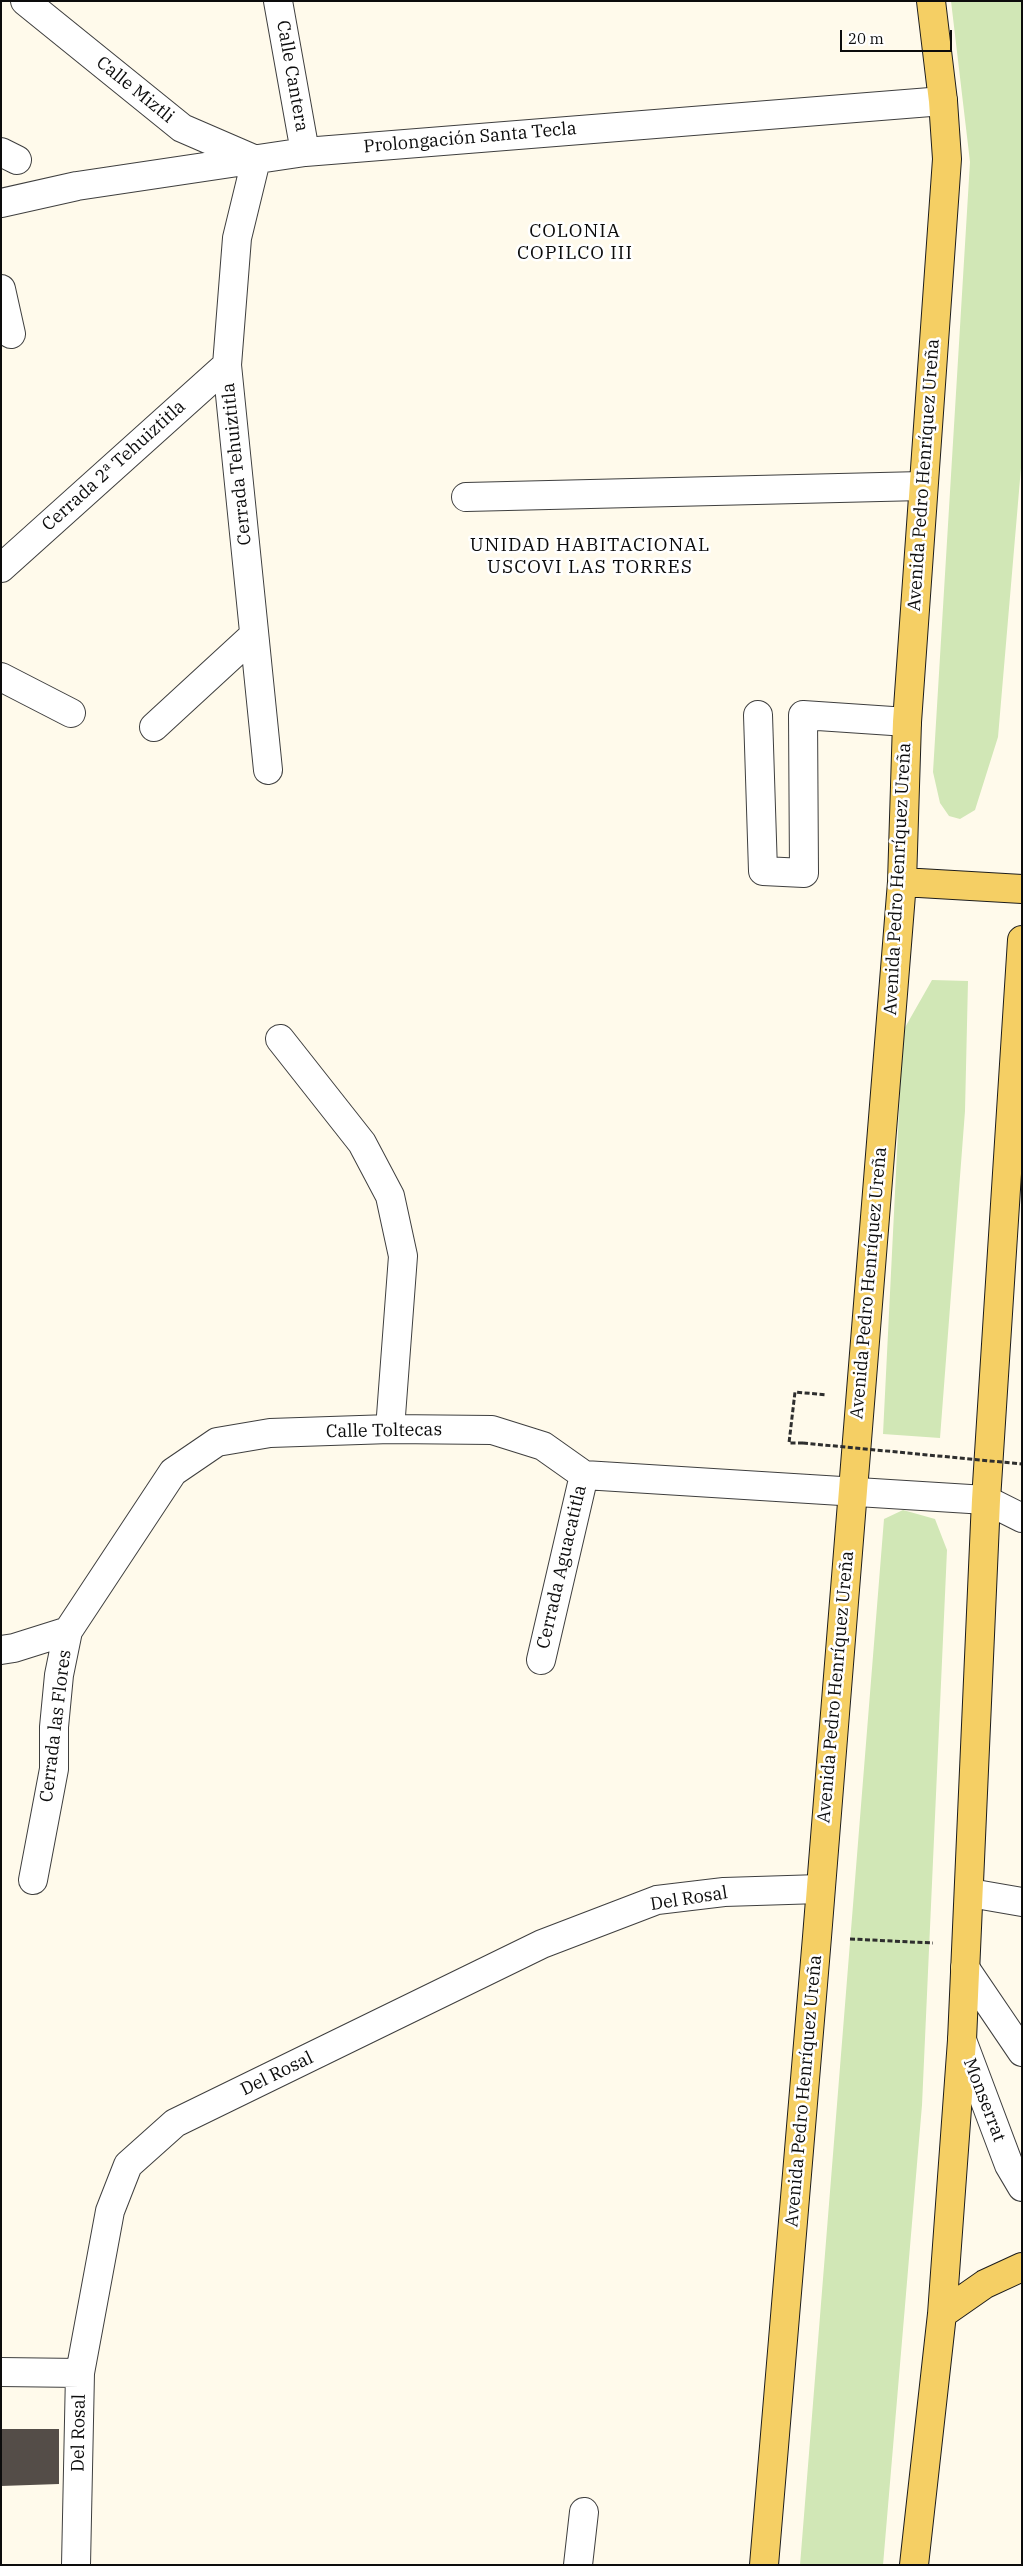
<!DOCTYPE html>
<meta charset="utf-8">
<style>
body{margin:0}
#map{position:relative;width:1023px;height:2566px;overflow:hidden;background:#fffaeb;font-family:"IBM Plex Serif",serif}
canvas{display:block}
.frame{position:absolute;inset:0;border:2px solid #0c0c0c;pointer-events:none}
.scale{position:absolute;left:840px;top:30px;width:112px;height:22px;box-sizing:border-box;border:2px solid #0c0c0c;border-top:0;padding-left:6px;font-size:15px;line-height:18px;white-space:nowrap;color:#0c0c0c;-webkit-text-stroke:4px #fff;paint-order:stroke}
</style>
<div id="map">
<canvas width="1023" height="2566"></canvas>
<div class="frame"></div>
<div class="scale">20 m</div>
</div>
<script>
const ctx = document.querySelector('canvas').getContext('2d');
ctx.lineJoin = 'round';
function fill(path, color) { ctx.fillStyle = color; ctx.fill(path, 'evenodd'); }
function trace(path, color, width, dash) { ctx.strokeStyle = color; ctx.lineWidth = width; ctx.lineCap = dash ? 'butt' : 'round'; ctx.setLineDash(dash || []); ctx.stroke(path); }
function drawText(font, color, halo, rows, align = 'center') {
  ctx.font = font + ' "IBM Plex Serif",serif'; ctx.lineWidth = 5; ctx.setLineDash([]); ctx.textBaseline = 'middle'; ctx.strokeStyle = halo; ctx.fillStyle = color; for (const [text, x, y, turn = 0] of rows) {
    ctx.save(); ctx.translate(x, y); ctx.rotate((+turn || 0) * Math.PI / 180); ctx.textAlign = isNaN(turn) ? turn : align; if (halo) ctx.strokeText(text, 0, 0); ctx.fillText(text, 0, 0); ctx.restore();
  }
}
fill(new Path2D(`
 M 951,1 L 1022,1 L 1022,456 L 998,737 L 975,810 L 960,819 L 949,816 L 940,803 L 933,772 L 970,162 Z
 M 932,980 L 968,981 L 965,1111 L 940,1438 L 883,1434 L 903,1031 Z
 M 903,1510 L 935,1519 L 947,1550 L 922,2105 L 883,2565 L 800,2565 L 884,1519 Z`), '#d1e7b6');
fill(new Path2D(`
 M 1,2429 L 59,2429 L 59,2484 L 1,2486 Z`), '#544d48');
const minor = new Path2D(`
 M 25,1 L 182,128 L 256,160 L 237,238 L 227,365 L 268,770
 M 278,1 L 305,152
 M 1,152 L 17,160
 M 1,203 L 77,186 L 305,152 L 943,101
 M 1,289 L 11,334
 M 466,497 L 922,486
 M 1,568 L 227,365
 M 1,677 L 71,713
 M 758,715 L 763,871 L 804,873 L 803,715 L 907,722
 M 154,727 L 254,635
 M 280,1039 L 362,1143 L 390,1196 L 403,1256 L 390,1429
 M 1,1650 L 14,1648 L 68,1631 L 173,1472 L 217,1442 L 270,1433 L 390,1429 L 492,1430 L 543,1446 L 584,1475 L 986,1500 L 1022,1518
 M 541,1660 L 584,1475
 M 33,1880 L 54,1769 L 54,1727 L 59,1675 L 68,1631
 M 970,1893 L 1022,1902
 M 965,1968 L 1022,2052
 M 962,2040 L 1009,2165 L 1022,2187
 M 1,2372 L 80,2373
 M 76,2565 L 80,2373 L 110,2211 L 128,2165 L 175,2123 L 542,1944 L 657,1900 L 724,1892 L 820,1889
 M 578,2565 L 584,2512`);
const major = new Path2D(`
 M 902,882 L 1022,889
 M 942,2314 L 985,2284 L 1022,2267
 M 764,2565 L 817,1937 L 902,882 L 907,722 L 947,159 L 943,101 L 931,1
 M 914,2565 L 942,2314 L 962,2040 L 986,1500 L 1022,940`);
trace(minor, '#3f3f3f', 30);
trace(major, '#1d1d1d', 30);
trace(new Path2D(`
 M 803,1443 L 789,1443 L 795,1392 L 827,1395
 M 850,1939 L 933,1943`), '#2e2e2e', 3, [5, 2.5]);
trace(minor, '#fff', 28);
trace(major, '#f5cf64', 28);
trace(new Path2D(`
 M 803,1443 L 1022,1464`), '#2e2e2e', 3, [5, 2.5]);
drawText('18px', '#0c0c0c', '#fff', [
 ["Calle Cantera",292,76,80],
 ["Calle Miztli",135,90,39],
 ["Prolongación Santa Tecla",470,138,-5],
 ["Cerrada Tehuiztitla",237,464,-96],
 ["Cerrada 2ª Tehuiztitla",114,466,-42],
 ["Avenida Pedro Henríquez Ureña",924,475,-86],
 ["Avenida Pedro Henríquez Ureña",898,879,-87],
 ["Avenida Pedro Henríquez Ureña",869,1283,-85],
 ["Calle Toltecas",384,1431,-1],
 ["Cerrada Aguacatitla",562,1567,-77],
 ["Avenida Pedro Henríquez Ureña",836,1687,-85],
 ["Cerrada las Flores",56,1726,-83],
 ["Del Rosal",689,1899,-9],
 ["Del Rosal",277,2074,-26],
 ["Avenida Pedro Henríquez Ureña",804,2091,-85],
 ["Monserrat",984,2100,69],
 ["Del Rosal",79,2433,-89]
]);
ctx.letterSpacing = '1px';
drawText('19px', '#0c0c0c', '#fff', [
 ["COLONIA",575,232],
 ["COPILCO III",575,254],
 ["UNIDAD HABITACIONAL",590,546],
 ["USCOVI LAS TORRES",590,568]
]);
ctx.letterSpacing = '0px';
</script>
